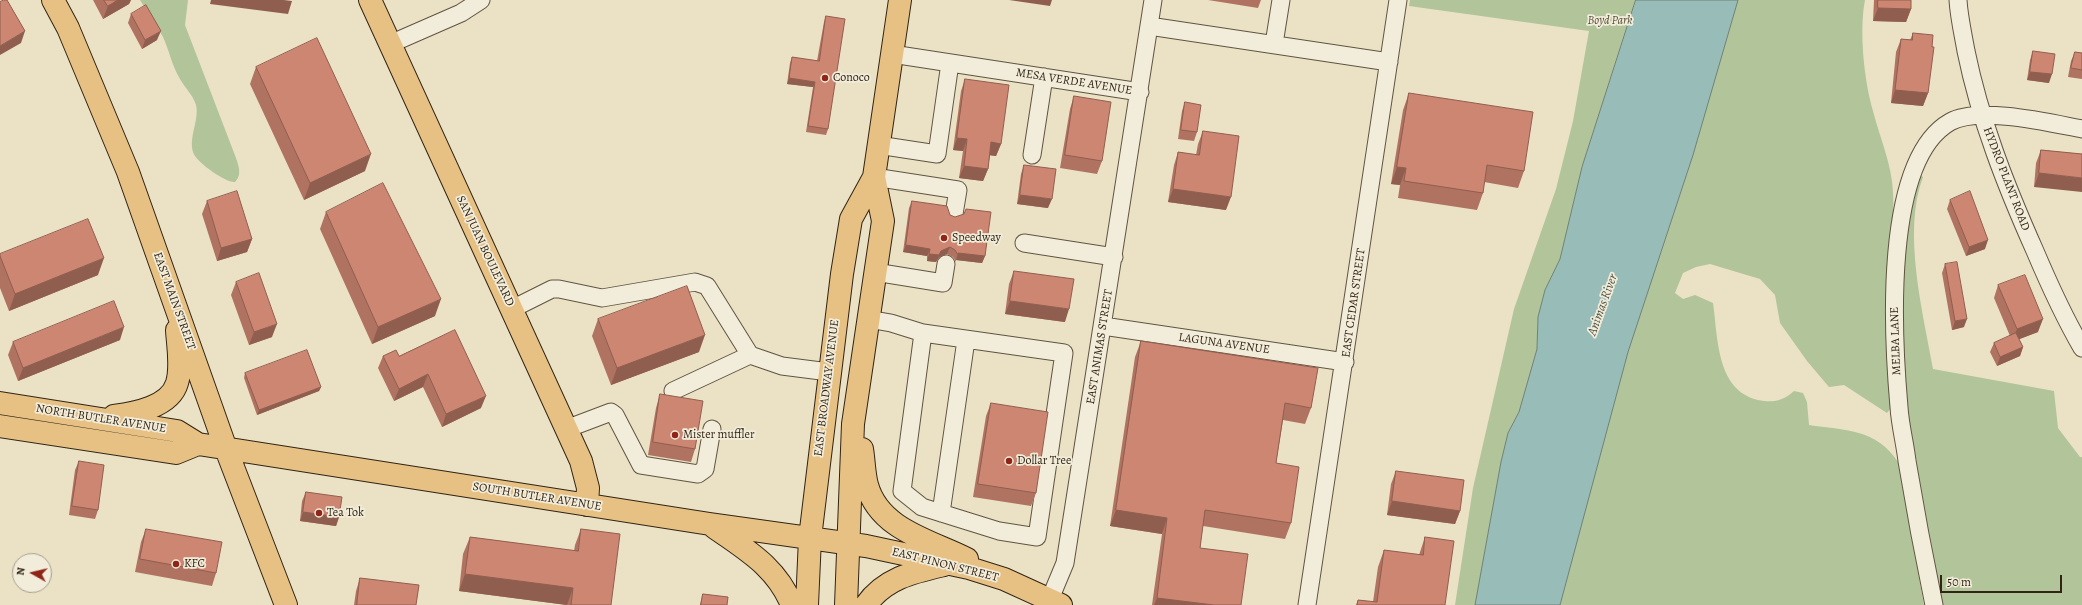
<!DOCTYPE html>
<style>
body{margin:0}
#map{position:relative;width:2082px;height:605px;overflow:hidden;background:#ebe2c6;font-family:Alegreya,serif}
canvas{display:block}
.north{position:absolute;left:12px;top:553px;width:40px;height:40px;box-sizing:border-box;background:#f2ecda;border:1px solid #a59c8b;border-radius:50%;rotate:278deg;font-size:11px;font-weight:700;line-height:16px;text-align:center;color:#312414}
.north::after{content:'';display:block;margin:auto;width:14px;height:18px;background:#8f2418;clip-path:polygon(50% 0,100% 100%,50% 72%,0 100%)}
.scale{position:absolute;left:1940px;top:575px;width:122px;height:18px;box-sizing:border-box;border:2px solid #312414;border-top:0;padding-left:5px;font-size:12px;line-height:14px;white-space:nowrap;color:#312414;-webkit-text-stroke:3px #f2ecda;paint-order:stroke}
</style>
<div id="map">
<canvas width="2082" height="605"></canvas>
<div class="north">N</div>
<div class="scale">50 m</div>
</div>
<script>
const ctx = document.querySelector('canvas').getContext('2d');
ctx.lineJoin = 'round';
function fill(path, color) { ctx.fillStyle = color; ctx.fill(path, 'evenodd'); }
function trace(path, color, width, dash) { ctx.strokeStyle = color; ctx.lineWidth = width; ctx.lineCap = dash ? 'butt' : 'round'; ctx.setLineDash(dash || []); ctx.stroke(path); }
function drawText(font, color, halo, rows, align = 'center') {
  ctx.font = font + ' Alegreya,serif'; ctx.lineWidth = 3.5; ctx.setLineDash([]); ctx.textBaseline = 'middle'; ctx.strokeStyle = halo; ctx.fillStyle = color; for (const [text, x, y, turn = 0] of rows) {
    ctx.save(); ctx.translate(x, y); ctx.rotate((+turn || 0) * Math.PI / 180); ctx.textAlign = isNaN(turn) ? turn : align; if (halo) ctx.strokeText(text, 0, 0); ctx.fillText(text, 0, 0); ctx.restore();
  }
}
fill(new Path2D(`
 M 140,0 L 188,0 L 185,25 L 236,158 C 239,167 242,175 235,182 C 226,183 200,164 195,156 C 186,141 200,121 196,105 C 193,95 185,88 180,79 C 172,66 169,50 163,37 C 156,24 147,12 140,0 Z
 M 1410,0 L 1636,0 L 1582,167 L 1560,259 L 1545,290 L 1538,317 L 1537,349 L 1519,412 L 1508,433 L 1501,462 L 1475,605 L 1455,605 L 1473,488 L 1514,309 L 1556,189 L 1573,121 L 1589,31 L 1409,6 Z
 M 1738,0 L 1865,0 C 1859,31 1864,80 1873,111 C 1880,139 1892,164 1893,193 C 1895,223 1889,254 1887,284 C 1884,325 1886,367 1891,408 L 1887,413 L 1844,385 L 1829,387 L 1807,361 L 1780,323 L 1775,295 L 1760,279 L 1710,264 L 1696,267 L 1683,273 L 1675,293 L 1683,299 L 1695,295 L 1713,303 C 1718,337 1716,390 1758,400 C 1773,403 1783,401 1794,391 L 1803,393 L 1807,402 L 1809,425 C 1844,430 1877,429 1898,462 L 1924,605 L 1560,605 L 1628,352 L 1693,155 Z
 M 1919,174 L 1923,177 C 1902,232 1923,312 1933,369 L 2054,391 L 2058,428 L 2080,457 L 2082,457 L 2082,605 L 1942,605 C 1920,499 1899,390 1901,282 C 1902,245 1910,209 1919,174 Z`), '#b1c49a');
const water = new Path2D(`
 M 1636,0 L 1738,0 L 1693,155 L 1628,352 L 1560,605 L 1475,605 L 1501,462 L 1508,433 L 1519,412 L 1537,349 L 1538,317 L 1545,290 L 1560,259 L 1582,167 Z`);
fill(water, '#98bdb8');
trace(water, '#6f8076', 1);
const minor = new Path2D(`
 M 1958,0 C 1959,17 1963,34 1966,51 C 1980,120 2006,186 2035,251 C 2049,284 2064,317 2082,348
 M 1149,26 L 1389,62
 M 390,44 L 461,13 L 481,0
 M 1274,44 L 1281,0
 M 892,54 L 1140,92
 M 878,145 L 937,154 L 950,63
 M 1032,155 L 1044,77
 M 874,177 L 958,190 L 954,214
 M 1024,243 L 1114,257
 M 875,272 L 943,283 L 946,264
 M 512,309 L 552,289 L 559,289 L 602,298 L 695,282 L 707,286 L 750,355 L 782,366 L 829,372
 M 868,319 L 891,323 L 923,333 L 902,491 L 922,507 L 999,531 L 1037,537 L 1064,353 L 923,333
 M 1103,326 L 1345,362
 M 673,391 L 750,355
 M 566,429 L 611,412 L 615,415 L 641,465 L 698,474 L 705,469 L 712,429
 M 941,513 L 966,340
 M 1050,599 L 1065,563 L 1153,0
 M 1307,605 L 1398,0
 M 1934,605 C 1924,557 1915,509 1907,461 C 1905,443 1900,425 1899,407 C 1893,339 1882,161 1950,122 C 1979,106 2050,123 2082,129`);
const major = new Path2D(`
 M 53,0 L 68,28 L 128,172 L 226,449 L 286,605
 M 370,0 L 581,461 L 588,488 L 587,505
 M 0,403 L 177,431 L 198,444 L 710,524 L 866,546 L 969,568 L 1004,579 L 1061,605
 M 114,416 C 135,413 170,407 177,383 C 182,367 178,347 177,330
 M 0,426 L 176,453 L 198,444
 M 862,449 C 864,461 864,474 867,485 C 879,530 932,541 967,559
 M 714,527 C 746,550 776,566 792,605
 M 807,605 L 810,538 L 842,274 L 851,219 L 874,177 L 900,0
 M 846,605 L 853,424 L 883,221 L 874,177
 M 866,605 C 885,578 914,572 944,565`);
trace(minor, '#605440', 19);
trace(major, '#312414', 24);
trace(minor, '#f2ecda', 17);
trace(major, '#e6c183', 22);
fill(new Path2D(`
 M 93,0 L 131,0 L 129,4 L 103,19 Z
 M 1208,0 L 1261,0 L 1258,8 Z
 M 1874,0 L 1911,0 L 1911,9 L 1906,22 L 1873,21 Z
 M 131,14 L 157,40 L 142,49 L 128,23 Z
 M 826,16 L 828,129 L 826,135 L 806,132 L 813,87 L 787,84 L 790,63 L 792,57 L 817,61 L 824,22 Z
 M 1913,33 L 1928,93 L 1923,106 L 1891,103 L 1896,52 L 1901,39 L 1910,40 Z
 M 2033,51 L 2049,83 L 2027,80 L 2030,60 Z
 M 2075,52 L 2082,53 L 2082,79 L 2068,77 L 2071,61 Z
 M 256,67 L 365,171 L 304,200 L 250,84 Z
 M 965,79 L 1001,144 L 996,156 L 990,155 L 988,169 L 983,181 L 959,178 L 963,151 L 953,150 L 961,91 Z
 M 1409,93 L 1524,171 L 1518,188 L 1484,182 L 1483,193 L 1477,210 L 1398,198 L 1400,185 L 1391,184 L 1403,110 Z
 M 1074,96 L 1102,161 L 1097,174 L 1060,168 L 1070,109 Z
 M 1185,102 L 1197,132 L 1194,141 L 1178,139 L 1182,111 Z
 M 1203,131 L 1226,210 L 1168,202 L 1174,165 L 1178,152 L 1196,155 L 1198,144 Z
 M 2041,150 L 2082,154 L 2034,187 L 2036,163 Z
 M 1024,165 L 1048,208 L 1017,204 L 1021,174 Z
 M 1950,200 L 1985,249 L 1966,256 L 1947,209 Z
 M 207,201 L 252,239 L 247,252 L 217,261 L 202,214 Z
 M 912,201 L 950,215 L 985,256 L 982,263 L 956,260 L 956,262 L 953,257 L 947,254 L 939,257 L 936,262 L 927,261 L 927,256 L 903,252 L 909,208 Z
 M 326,212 L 435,316 L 372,344 L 320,229 Z
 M 0,254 L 98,275 L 9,311 L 0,288 Z
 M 1945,264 L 1964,327 L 1952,330 L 1942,273 Z
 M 1014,271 L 1065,322 L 1005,314 L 1009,284 Z
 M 236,282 L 272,337 L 249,345 L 231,295 Z
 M 1998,285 L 2038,332 L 2019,339 L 2023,347 L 2020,356 L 1997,366 L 1990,352 L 1994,343 L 2010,336 L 1994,298 Z
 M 598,319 L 699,352 L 611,385 L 592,336 Z
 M 120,340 L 18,381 L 8,355 L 13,342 Z
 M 1141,341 L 1311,408 L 1305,424 L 1283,420 L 1276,463 L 1291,523 L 1285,539 L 1203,526 L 1200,548 L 1241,605 L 1152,605 L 1162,534 L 1110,526 L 1135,357 Z
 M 383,356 L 399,356 L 481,408 L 442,427 L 423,387 L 394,401 L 378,368 Z
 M 245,373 L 321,387 L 319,391 L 257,415 L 244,378 Z
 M 660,394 L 695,449 L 691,462 L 648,455 L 656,408 Z
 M 991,403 L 1036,493 L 1031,506 L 973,497 L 986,416 Z
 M 79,461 L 98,510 L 95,519 L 69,515 L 75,470 Z
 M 1396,471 L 1460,511 L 1455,524 L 1387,515 L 1391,484 Z
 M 306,492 L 339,517 L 336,526 L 300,521 L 302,501 Z
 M 146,529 L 216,573 L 212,586 L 135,572 L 141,542 Z
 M 581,529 L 611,605 L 567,605 L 459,591 L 463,554 L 470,537 L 574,551 L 575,545 Z
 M 1425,537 L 1445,605 L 1356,605 L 1358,600 L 1373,602 L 1378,567 L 1384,550 L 1419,555 Z
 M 360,578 L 416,605 L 354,605 L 356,591 Z
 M 703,594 L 727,605 L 700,605 Z`), '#b07361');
fill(new Path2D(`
 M 118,0 L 131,0 L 129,4 L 103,19 L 108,6 Z
 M 211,0 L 284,0 L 292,1 L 288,14 L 210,4 Z
 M 1009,0 L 1052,0 L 1050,6 Z
 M 1878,8 L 1911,9 L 1906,22 L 1873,21 Z
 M 25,31 L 21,43 L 0,55 L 0,46 Z
 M 161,31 L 157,40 L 142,49 L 145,40 Z
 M 2030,72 L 2052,74 L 2049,83 L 2027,80 Z
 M 789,78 L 815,82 L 813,87 L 787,84 Z
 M 1895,90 L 1928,93 L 1923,106 L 1891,103 Z
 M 957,138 L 967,139 L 963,151 L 953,150 Z
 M 991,142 L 1001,144 L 996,156 L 987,155 Z
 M 371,154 L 365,171 L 304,200 L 310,183 Z
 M 964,166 L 988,169 L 983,181 L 959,178 Z
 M 1397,167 L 1406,168 L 1400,185 L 1391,184 Z
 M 2039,173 L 2082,178 L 2082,192 L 2034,187 Z
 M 1173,189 L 1231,197 L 1226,210 L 1168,202 Z
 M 1020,195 L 1052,199 L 1048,208 L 1017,204 Z
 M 252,239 L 247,252 L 217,261 L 221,248 Z
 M 1988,240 L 1985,249 L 1966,256 L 1969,247 Z
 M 906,245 L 930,249 L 927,256 L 903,252 Z
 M 950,247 L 947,254 L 939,257 L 936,262 L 927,261 L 929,254 Z
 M 958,253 L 985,256 L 982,263 L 956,260 Z
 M 104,258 L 98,275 L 9,311 L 15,294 Z
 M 441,299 L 435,316 L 372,344 L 378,327 Z
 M 1010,301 L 1069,309 L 1065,322 L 1005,314 Z
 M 1967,319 L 1964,327 L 1952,330 L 1955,321 Z
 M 2043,319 L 2038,332 L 2012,342 L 2017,329 Z
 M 277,324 L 272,337 L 249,345 L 254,332 Z
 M 124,327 L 120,340 L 18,381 L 23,368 Z
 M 705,335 L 699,352 L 611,385 L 617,368 Z
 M 2023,347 L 2020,356 L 1997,366 L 2000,357 Z
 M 428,374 L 423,387 L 394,401 L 399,389 Z
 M 321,387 L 319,391 L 257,415 L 259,410 Z
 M 486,396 L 481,408 L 442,427 L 446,414 Z
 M 1392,501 L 1460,511 L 1455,524 L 1387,515 Z
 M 1116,510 L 1167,518 L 1162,534 L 1110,526 Z
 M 303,512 L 339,517 L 336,526 L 300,521 Z
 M 465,574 L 573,588 L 567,605 L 459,591 Z
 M 1157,598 L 1214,605 L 1154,605 Z`), '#905e4f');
const building = new Path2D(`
 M 4,0 L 7,0 L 25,31 L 0,46 L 0,2 Z
 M 104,0 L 118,0 L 108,6 Z
 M 1878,0 L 1911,0 L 1911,9 L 1878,8 Z
 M 146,5 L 161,31 L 145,40 L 131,14 Z
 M 826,16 L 845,19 L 828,129 L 808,126 L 815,82 L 789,78 L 792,57 L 819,61 Z
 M 1913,33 L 1933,35 L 1932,47 L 1934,47 L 1928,93 L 1895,90 L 1901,39 L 1912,40 Z
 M 317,38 L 371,154 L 310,183 L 256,67 Z
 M 2033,51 L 2055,54 L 2052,74 L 2030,72 Z
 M 2075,52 L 2082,53 L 2082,70 L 2071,68 Z
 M 965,79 L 1009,85 L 1001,144 L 991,142 L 988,169 L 964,166 L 967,139 L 957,138 Z
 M 1409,93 L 1533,112 L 1524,171 L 1487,165 L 1483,193 L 1404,181 L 1406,168 L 1397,167 Z
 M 1074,96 L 1111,102 L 1102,161 L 1065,155 Z
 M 1185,102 L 1201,105 L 1197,132 L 1181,130 Z
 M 1203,131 L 1239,136 L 1231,197 L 1173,189 L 1178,152 L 1199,155 Z
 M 2041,150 L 2082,154 L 2082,178 L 2039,173 Z
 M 1024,165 L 1056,169 L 1052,199 L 1020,195 Z
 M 383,183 L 441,299 L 378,327 L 326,212 Z
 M 237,191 L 252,239 L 221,248 L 207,201 Z
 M 1970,191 L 1988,240 L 1969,247 L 1950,200 Z
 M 912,201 L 947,206 L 950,215 L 955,217 L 964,214 L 966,209 L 991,212 L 985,256 L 958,253 L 958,255 L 955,250 L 950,247 L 941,251 L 939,255 L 929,254 L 930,249 L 906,245 Z
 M 88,219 L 104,258 L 15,294 L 0,256 L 0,254 Z
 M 1957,262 L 1967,319 L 1955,321 L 1945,264 Z
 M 1014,271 L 1074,279 L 1069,309 L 1010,301 Z
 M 259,273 L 277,324 L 254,332 L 236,282 Z
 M 2025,275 L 2043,319 L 2017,329 L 1998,285 Z
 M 687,286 L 705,335 L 617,368 L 598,319 Z
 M 114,301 L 124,327 L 23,368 L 13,342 Z
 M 455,330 L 486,396 L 446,414 L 428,374 L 399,389 L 383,356 L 396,350 L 399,356 Z
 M 2016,333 L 2023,347 L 2000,357 L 1994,343 Z
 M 1141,341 L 1318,368 L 1311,408 L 1285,403 L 1276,463 L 1299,467 L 1291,523 L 1205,510 L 1200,548 L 1248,554 L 1241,605 L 1214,605 L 1157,598 L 1167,518 L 1116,510 Z
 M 307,350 L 321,387 L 259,410 L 245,373 Z
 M 660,394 L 703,401 L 695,449 L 653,442 Z
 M 991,403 L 1048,412 L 1036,493 L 978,484 Z
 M 79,461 L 104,465 L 98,510 L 72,506 Z
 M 1396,471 L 1464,480 L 1460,511 L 1392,501 Z
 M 306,492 L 342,497 L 339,517 L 303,512 Z
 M 146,529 L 222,542 L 216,573 L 140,559 Z
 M 581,529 L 620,534 L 611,605 L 571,605 L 573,588 L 465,574 L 470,537 L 578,551 Z
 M 1425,537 L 1454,541 L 1445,605 L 1357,605 L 1358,600 L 1377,602 L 1384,550 L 1423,555 Z
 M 360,578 L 419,585 L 416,605 L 357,605 Z
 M 703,594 L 728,597 L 727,605 L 701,605 Z`);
fill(building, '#cd8671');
trace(building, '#905e4f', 1);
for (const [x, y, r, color] of [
 [825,78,4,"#8f2418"],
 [944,238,4,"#8f2418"],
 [675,435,4,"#8f2418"],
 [1009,461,4,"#8f2418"],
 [319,513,4,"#8f2418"],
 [176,564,4,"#8f2418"]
]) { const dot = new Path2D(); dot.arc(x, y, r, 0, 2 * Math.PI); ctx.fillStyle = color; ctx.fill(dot); trace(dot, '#f2ecda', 1.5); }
drawText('italic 12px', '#514c36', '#f2ecda', [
 ["Boyd Park",1610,21]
]);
drawText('12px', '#312414', '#f2ecda', [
 ["Conoco",833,78],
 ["Speedway",952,238],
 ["Mister muffler",683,435],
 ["Dollar Tree",1017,461],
 ["Tea Tok",327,513],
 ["KFC",184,564]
], 'left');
drawText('12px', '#312414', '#f2ecda', [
 ["MESA VERDE AVENUE",1074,82,9],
 ["HYDRO PLANT ROAD",2006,179,69],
 ["SAN JUAN BOULEVARD",485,251,65],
 ["EAST MAIN STREET",174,301,70],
 ["EAST CEDAR STREET",1354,303,-82],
 ["MELBA LANE",1896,341,-92],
 ["LAGUNA AVENUE",1224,344,8],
 ["EAST ANIMAS STREET",1100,347,-81],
 ["EAST BROADWAY AVENUE",827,388,-83],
 ["NORTH BUTLER AVENUE",101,419,9],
 ["SOUTH BUTLER AVENUE",537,497,9],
 ["EAST PINON STREET",945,565,14]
]);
drawText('italic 13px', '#505245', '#f2ecda', [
 ["Animas River",1603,305,-70]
]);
</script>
